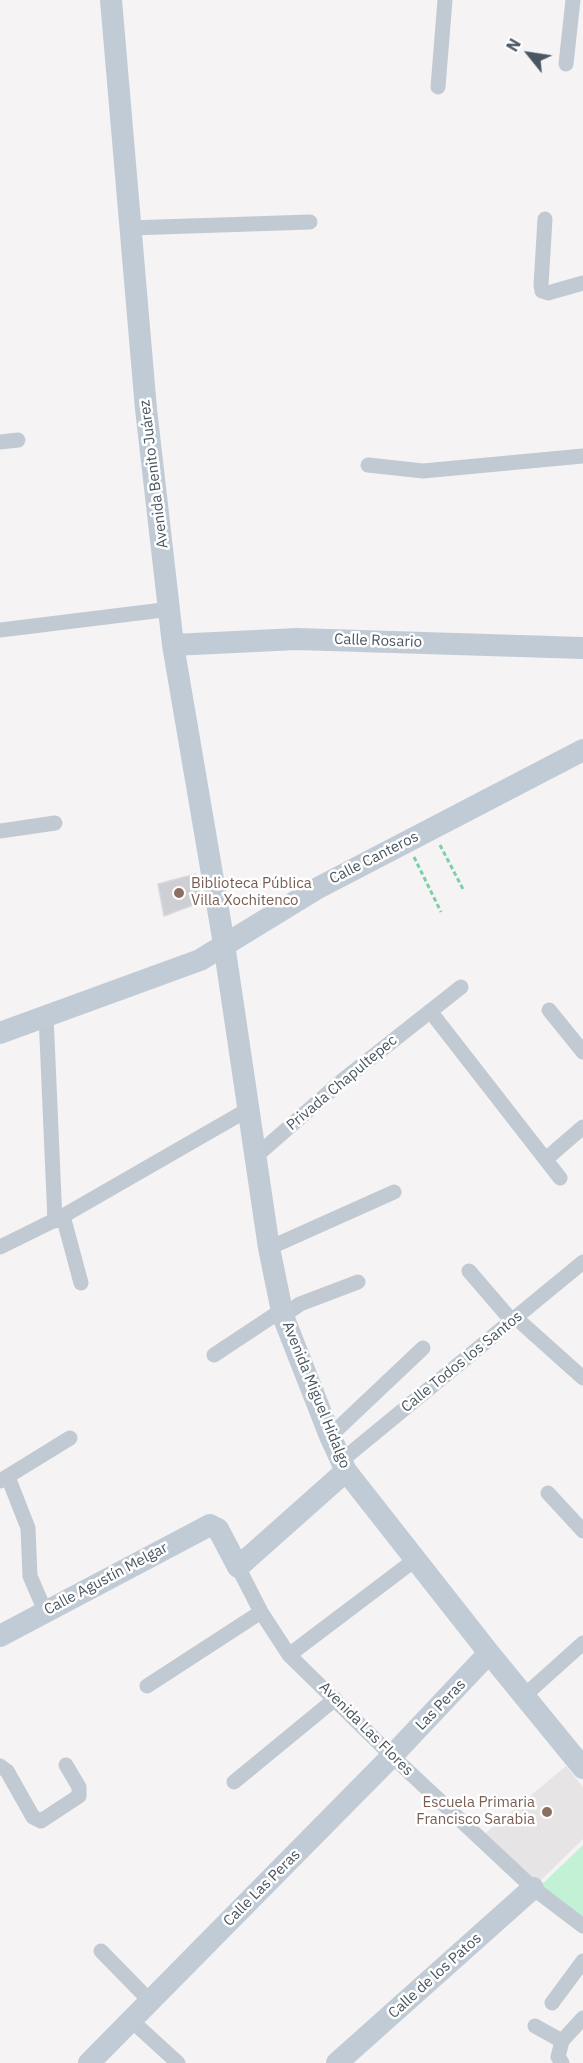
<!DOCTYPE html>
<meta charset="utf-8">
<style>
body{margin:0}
#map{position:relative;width:583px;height:2063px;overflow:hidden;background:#f5f3f3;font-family:"IBM Plex Sans",sans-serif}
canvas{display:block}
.north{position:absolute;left:499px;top:24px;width:60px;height:60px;-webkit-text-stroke:4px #fff;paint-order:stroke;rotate:300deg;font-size:16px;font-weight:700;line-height:24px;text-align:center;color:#4a5661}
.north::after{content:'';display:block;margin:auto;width:21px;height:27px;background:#4a5661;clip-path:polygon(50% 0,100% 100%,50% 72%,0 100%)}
</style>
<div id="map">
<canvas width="583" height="2063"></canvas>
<div class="north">N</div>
</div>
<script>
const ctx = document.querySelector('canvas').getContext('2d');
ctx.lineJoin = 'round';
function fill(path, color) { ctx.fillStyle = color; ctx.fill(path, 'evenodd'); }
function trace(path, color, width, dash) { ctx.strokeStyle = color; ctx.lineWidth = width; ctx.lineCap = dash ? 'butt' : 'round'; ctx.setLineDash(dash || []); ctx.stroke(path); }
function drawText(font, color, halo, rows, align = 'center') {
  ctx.font = font + ' "IBM Plex Sans",sans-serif'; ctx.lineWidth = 5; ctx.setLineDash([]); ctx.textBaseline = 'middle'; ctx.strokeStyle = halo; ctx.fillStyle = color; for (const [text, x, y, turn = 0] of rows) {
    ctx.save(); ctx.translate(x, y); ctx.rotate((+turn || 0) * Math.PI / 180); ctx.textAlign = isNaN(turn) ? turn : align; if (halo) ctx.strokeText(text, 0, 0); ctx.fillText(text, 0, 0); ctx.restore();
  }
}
fill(new Path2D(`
 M 566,1766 L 583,1787 L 583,1839 L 535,1886 L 481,1837 Z`), '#e6e4e5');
fill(new Path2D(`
 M 583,1845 L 583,1925 L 536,1890 Z`), '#c3f1d5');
const building = new Path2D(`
 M 196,874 L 201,902 L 164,916 L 158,884 Z`);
fill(building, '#cdcfd5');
trace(building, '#d7d9de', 1.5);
trace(new Path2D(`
 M 440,845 L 464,891
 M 414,857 L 441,912`), '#7ad0a6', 3, [4.5, 3]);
trace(new Path2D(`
 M 566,64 L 573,0
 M 438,87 L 445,0
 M 545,219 L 541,285 L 542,291 L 548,293 L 583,283
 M 130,228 L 310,222
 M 0,442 L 18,440
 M 368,465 L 423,471 L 583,456
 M 0,630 L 171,609
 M 0,831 L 55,823
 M 549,1010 L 583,1052
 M 430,1011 L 560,1178
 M 46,1015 L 55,1221
 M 256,1156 L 343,1080 L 461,987
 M 546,1159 L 583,1127
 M 63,1216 L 81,1283
 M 0,1247 L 63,1216 L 249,1109
 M 269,1248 L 394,1192
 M 469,1271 L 512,1321
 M 283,1316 L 300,1304 L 358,1282
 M 516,1318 L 583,1378
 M 214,1355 L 282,1310
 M 330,1436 L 423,1348
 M 341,1461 L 583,1262
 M 8,1477 L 28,1528 L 30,1576 L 45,1611
 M 0,1481 L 70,1438
 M 548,1493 L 583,1531
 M 238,1567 L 261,1612 L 289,1655 L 392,1756 L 533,1888 L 583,1926
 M 289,1655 L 416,1559
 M 147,1686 L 261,1612
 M 524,1696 L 583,1643
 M 0,1766 L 7,1771 L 33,1817 L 41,1821 L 79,1796 L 79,1787 L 66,1765
 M 234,1782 L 335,1699
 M 101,1951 L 150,2001
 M 552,2003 L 583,1961
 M 131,2020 L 178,2063
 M 535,2026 L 562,2041
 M 562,2063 L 558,2057 L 562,2041 L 583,2018`), '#c1cad2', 15);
trace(new Path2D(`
 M 111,0 L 146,409 L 173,645 L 224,944 L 269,1248 L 283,1316 L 330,1436 L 346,1471 L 489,1653 L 583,1768
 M 173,645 L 297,639 L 583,648
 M 0,1033 L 200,960 L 316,889 L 583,750
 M 0,1636 L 210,1525 L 218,1529 L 238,1567 L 346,1471
 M 89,2063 L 392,1756 L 489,1653
 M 337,2063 L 533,1888`), '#c1cbd6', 22);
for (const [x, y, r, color] of [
 [179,893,6,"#8d6e63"],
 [547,1812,6,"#8d6e63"]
]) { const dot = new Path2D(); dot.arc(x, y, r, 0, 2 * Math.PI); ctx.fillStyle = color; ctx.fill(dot); trace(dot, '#fff', 2); }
drawText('15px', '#4a5661', '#fff', [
 ["Avenida Benito Juárez",154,474,-97],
 ["Calle Rosario",378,641,2],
 ["Calle Canteros",374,858,-27],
 ["Privada Chapultepec",342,1083,-40],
 ["Calle Todos los Santos",462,1362,-39],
 ["Avenida Miguel Hidalgo",316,1395,68],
 ["Calle Agustín Melgar",106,1579,-28],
 ["Las Peras",441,1705,-46],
 ["Avenida Las Flores",366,1729,45],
 ["Calle Las Peras",262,1888,-45],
 ["Calle de los Patos",435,1976,-42]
]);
drawText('15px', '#785e54', '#fff', [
 ["Biblioteca Pública",191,884],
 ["Villa Xochitenco",191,901],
 ["Escuela Primaria",535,1803,"right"],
 ["Francisco Sarabia",535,1820,"right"]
], 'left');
</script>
